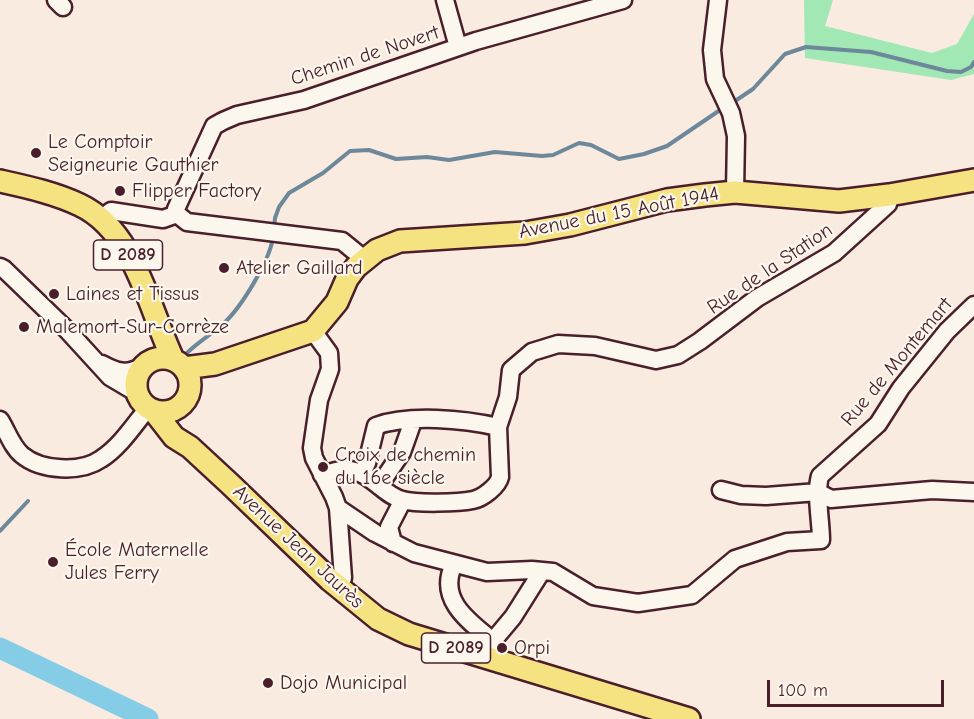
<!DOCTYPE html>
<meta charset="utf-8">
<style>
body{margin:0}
#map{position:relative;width:974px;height:719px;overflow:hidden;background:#f9ebdf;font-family:"Comic Neue",sans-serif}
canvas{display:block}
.scale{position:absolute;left:767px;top:680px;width:177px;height:27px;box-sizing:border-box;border:3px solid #4a1f2b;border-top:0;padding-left:8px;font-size:18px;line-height:21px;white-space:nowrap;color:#4a1f2b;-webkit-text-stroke:4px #fbf7ec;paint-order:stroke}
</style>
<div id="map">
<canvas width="974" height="719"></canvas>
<div class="scale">100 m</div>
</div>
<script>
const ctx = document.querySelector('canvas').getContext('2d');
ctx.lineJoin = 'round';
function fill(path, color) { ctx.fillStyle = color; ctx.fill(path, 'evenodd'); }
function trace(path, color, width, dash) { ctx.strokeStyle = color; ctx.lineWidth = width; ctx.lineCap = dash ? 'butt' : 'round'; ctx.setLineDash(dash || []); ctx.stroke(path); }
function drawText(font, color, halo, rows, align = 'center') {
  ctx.font = font + ' "Comic Neue",sans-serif'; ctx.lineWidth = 4.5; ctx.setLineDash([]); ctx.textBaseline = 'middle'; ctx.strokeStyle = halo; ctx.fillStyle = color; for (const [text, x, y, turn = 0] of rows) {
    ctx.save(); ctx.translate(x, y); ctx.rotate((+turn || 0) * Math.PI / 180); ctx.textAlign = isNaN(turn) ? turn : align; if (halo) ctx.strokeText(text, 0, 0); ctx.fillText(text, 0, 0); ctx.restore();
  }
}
fill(new Path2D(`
 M 804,0 L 833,0 L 825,26 L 932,53 L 957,44 L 974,14 L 974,74 L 951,80 L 805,58 Z`), '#a1e8b5');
trace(new Path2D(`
 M 732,103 L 753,89 L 785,54 L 806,47 L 871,52 L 947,71 L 961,72 L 971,67 L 974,62
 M 274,228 L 275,218 L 279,207 L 289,193 L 323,173 L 350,151 L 369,150 L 396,159 L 427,157 L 449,160 L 495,152 L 542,156 L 553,155 L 579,143 L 591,145 L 619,159 L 644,154 L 667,146 L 723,108
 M 187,353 C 198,342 212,334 223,324 C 241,308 271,259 273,236
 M 0,531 L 28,501`), '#6d879b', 4);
trace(new Path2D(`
 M 0,648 L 148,719`), '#85cce6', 21);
const minor = new Path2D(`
 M 56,0 L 63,7
 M 445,0 L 458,47
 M 718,0 L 712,50 L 715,79 L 731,113 L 736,136 L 735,192
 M 177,214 L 176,209 L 214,126 L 223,121 L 237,115 L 304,100 L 476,41 L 623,0
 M 177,214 L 187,222 L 342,241 L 364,259
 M 101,219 L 111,211 L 163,219 L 177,214
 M 0,267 L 4,269 L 67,330 L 110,377 L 137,393
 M 313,331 L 329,353 L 330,369 L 319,400 L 312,448 L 314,458 L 334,497 L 338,508 L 343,578 L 336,586
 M 102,364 C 117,372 126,375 141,367
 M 0,420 C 7,431 12,447 22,455 C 41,471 81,473 101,459 C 120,447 134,425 148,408
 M 362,474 L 367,463 L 376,426 C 409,414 464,419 498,427
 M 322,475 C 331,472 340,469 350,470 C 371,473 382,494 402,500 C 417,504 458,503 473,500 C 483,498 498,486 500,477 L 498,427 L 508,397 L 511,370 L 532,352 L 558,344 L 595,346 L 656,360 L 678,355 L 700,341 L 757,298 L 834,253 L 888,204 L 889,195
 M 379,486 L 402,452 L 413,421
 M 721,490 L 741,495 L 766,496 L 818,492 L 831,499 L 932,490 L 974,492
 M 338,508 L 375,533 L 414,553 L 487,572 L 532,570 L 553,572 L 593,596 L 638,603 L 692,595 L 735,559 L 787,542 L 821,540 C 821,521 815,493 820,476 L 878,424 L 901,388 L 947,331 L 974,305
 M 393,543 L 389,527 L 403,500
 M 454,564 C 437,599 468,621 493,641
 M 484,657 L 487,648 L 513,617 L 542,571`);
const major = new Path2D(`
 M 0,181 C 27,187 55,193 80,205 C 135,231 149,309 173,359
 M136 385a27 27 0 1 1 54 0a27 27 0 1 1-54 0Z
 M 184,368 L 215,364 L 313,331 L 337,302 L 347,279 L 356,267 L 377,250 L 400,241 L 525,233 L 570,225 L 667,200 L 705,195 L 735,192 L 839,201 L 889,195 L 974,180
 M 153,410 L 174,437 L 190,447 L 230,484 L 330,580 L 378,619 L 409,634 L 689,719`);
trace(minor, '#4a1f2b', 21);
trace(major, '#4a1f2b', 26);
trace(minor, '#fbf7ec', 16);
trace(major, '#f5e382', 21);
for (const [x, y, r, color] of [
 [36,153,6,"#4a1f2b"],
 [120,191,6,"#4a1f2b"],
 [224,268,6,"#4a1f2b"],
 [54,294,6,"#4a1f2b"],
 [24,327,6,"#4a1f2b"],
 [323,467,6,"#4a1f2b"],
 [53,562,6,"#4a1f2b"],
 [502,648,6,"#4a1f2b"],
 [268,683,6,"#4a1f2b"]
]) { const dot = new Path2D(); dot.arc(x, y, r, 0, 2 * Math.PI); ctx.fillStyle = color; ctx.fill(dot); trace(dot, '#fbf7ec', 2); }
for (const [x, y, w] of [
 [128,255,69],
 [456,648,69]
]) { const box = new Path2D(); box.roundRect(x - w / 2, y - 15, w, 30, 4.5); ctx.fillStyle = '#fbf7ec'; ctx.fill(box); trace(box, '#4a1f2b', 1.5); }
drawText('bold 18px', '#4a1f2b', null, [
 ["D 2089",128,255],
 ["D 2089",456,648]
]);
drawText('20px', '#4a1f2b', '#fbf7ec', [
 ["Chemin de Novert",365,56,-18],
 ["Avenue du 15 Août 1944",619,213,-11],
 ["Rue de la Station",770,269,-34],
 ["Rue de Montemart",897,362,-50],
 ["Avenue Jean Jaurès",298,547,43]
]);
drawText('20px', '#4a1f2b', '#fbf7ec', [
 ["Le Comptoir",48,142],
 ["Seigneurie Gauthier",48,165],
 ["Flipper Factory",132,191],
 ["Atelier Gaillard",236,268],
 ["Laines et Tissus",66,294],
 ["Malemort-Sur-Corrèze",36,327],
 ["Croix de chemin",335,455],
 ["du 16e siècle",335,478],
 ["École Maternelle",65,550],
 ["Jules Ferry",65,573],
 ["Orpi",514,648],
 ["Dojo Municipal",280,683]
], 'left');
</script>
